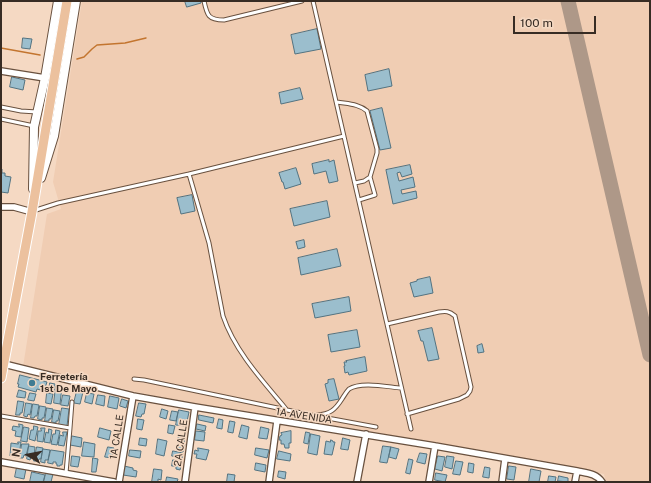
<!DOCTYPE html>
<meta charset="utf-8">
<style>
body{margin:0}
#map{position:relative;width:651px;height:483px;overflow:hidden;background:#f5d9c3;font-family:"Public Sans",sans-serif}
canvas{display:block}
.frame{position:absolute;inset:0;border:2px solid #372c24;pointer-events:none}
.north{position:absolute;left:8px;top:435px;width:40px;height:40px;-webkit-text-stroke:3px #f5d9c3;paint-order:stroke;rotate:280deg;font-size:11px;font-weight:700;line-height:16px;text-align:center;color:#372c24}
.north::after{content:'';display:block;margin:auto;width:14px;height:18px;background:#372c24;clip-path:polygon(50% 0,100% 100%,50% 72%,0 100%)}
.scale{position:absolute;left:513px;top:16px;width:83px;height:18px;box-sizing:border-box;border:2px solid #372c24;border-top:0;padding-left:5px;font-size:12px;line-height:14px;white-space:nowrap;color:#372c24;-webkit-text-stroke:3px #f5d9c3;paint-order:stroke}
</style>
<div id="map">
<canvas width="651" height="483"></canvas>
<div class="frame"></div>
<div class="north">N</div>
<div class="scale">100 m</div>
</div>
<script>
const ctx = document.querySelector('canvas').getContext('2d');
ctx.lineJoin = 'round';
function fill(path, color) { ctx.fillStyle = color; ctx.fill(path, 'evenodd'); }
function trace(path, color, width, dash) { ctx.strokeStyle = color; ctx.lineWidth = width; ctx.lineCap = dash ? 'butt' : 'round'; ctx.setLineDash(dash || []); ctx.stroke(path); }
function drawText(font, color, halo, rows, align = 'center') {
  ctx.font = font + ' "Public Sans",sans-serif'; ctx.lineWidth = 3; ctx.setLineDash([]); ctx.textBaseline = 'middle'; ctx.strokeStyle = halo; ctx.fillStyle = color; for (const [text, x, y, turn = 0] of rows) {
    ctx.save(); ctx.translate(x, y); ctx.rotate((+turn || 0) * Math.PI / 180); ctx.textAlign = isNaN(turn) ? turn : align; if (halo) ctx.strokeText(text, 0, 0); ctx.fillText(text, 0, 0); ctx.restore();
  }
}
fill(new Path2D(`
 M 82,1 L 650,1 L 650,482 L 606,482 L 604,474 L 369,431 L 178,401 L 23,367 L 47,214 L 61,209 L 53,182 Z`), '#f0cdb3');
trace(new Path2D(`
 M 1,48 L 40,55
 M 77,59 L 84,57 L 92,49 L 97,45 L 125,43 L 146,38`), '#c3752f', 1.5);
trace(new Path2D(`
 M 568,1 L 650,355`), '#ae9888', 15);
const building = new Path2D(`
 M 185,1 L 201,1 L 201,3 L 187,7 Z
 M 317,29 L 321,49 L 295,54 L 291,35 Z
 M 23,38 L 32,39 L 30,49 L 22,48 Z
 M 389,69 L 392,86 L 368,91 L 365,75 Z
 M 12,77 L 25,80 L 23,90 L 10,87 Z
 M 300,88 L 303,99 L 281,104 L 279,93 Z
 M 382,108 L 391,148 L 380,150 L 370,111 Z
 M 329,160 L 329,162 L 334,160 L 338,181 L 329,183 L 326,171 L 314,174 L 312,164 Z
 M 410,165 L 412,174 L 402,177 L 400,172 L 397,173 L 399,181 L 413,177 L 415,187 L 401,190 L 402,194 L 416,191 L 417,198 L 393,204 L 386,170 Z
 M 296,168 L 301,184 L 285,189 L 283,182 L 282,182 L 279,173 Z
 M 1,169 L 2,169 L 2,173 L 5,173 L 5,176 L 11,177 L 8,193 L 1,192 Z
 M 192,195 L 195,211 L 181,214 L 177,198 Z
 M 327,201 L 330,217 L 294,226 L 290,209 Z
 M 304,240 L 305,247 L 298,249 L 296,242 Z
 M 337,249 L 341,266 L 301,275 L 298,258 Z
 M 430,277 L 433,293 L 414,297 L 410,283 L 417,281 L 417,280 Z
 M 349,297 L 351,311 L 315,318 L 312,304 Z
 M 432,328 L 439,359 L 428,361 L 423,341 L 421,341 L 418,331 Z
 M 357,330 L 360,347 L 331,352 L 328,335 Z
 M 482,344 L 484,352 L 478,353 L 477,346 Z
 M 365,357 L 367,371 L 349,375 L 348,372 L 345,373 L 344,366 L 345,366 L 344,362 L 347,362 L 346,361 Z
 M 20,375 L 47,382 L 44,391 L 37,389 L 36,392 L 18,387 L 19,384 L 18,384 Z
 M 334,379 L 339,399 L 329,401 L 325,384 L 328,383 L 328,380 Z
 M 50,383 L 55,384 L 54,392 L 49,392 Z
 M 56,386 L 62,386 L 60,404 L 54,403 Z
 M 19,390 L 26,392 L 25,398 L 17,397 Z
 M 77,391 L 83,392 L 80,404 L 74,403 Z
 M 30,393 L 36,394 L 34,401 L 28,400 Z
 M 47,393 L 53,394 L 51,404 L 46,403 Z
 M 87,393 L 94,394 L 92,404 L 85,402 Z
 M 63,395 L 70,396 L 68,406 L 61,405 Z
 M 98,395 L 105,396 L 104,406 L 96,404 Z
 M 110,396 L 119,398 L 117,409 L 108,407 Z
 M 122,399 L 128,401 L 126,408 L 120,406 Z
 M 18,401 L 24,402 L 22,413 L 20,413 L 20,415 L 16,415 Z
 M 26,403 L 32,404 L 30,415 L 28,414 L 27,417 L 24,416 Z
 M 139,403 L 146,404 L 144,414 L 142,414 L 141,417 L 136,416 Z
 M 33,404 L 39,405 L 37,416 L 35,416 L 34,418 L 31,418 Z
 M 40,406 L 46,407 L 44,418 L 42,418 L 42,420 L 38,419 Z
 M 47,408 L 53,409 L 51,419 L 49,419 L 49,421 L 45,421 Z
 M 62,408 L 69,409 L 67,426 L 59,425 Z
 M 162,409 L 168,411 L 166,419 L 160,417 Z
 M 54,410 L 60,411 L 58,421 L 56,421 L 56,423 L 52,422 Z
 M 179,410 L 189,412 L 186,426 L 176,425 Z
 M 172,411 L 178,412 L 176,421 L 170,420 Z
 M 199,415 L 214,418 L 213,423 L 199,420 Z
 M 138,419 L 144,420 L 142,430 L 137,429 Z
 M 219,419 L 223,420 L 222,429 L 217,428 Z
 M 230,421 L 235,422 L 233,433 L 228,432 Z
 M 19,424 L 23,425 L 21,437 L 15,436 L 16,431 L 12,430 L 13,426 L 19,427 Z
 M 197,424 L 206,426 L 205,431 L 196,429 Z
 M 169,425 L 175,426 L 173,434 L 168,433 Z
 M 242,425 L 249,427 L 247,439 L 239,437 Z
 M 34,426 L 38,427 L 35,441 L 29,439 L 31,430 L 33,430 Z
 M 24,427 L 29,428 L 27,442 L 21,441 Z
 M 261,427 L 269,429 L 267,439 L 259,438 Z
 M 41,428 L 45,428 L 43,442 L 37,441 L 38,431 L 41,431 Z
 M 100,428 L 111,431 L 109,440 L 98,437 Z
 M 49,429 L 52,430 L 50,443 L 44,442 L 46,432 L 48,433 Z
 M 56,430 L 60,431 L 57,445 L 51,444 L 53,434 L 55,434 Z
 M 196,431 L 205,432 L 204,441 L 195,440 Z
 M 291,431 L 291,443 L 289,443 L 289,448 L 285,448 L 284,444 L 281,444 L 281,440 L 279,440 L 280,436 L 282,435 L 281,433 Z
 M 63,432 L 67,432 L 64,446 L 58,445 L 60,435 L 63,436 Z
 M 306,432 L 310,433 L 308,444 L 304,443 Z
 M 311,434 L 320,436 L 317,455 L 308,453 Z
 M 179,435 L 185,436 L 184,443 L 178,442 Z
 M 72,436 L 82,438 L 81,447 L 70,445 Z
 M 140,438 L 147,439 L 146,446 L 139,445 Z
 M 343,438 L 350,440 L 348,450 L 341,449 Z
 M 158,439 L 167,441 L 164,456 L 156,454 Z
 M 331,440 L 333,441 L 333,442 L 335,442 L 332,455 L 324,454 L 326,441 L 330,442 Z
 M 18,442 L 21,442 L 19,455 L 16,454 L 16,457 L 10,456 L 11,443 L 18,444 Z
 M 84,442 L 95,444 L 94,457 L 82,456 Z
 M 179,443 L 185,444 L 183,452 L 177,450 Z
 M 22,444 L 29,444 L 26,456 L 24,455 L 23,458 L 20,458 Z
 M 29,446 L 35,447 L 34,458 L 31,457 L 30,460 L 27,459 Z
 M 383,446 L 391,447 L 387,463 L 380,462 Z
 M 37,447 L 43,448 L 41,459 L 39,459 L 38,461 L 34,461 Z
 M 108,447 L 114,448 L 112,458 L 105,457 Z
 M 391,447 L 399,449 L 396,459 L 389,457 Z
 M 198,448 L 209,450 L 206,460 L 196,458 L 197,454 L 194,454 L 195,450 L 198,451 Z
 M 256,448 L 269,450 L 267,458 L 255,455 Z
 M 43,449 L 50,450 L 48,460 L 45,460 L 45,463 L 41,462 Z
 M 51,450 L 64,452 L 62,465 L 60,465 L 60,466 L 57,466 L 57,464 L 56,464 L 56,462 L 53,462 L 53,464 L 48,463 Z
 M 130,450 L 141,451 L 140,458 L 129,456 Z
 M 173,451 L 183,453 L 182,458 L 172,456 Z
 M 279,451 L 291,454 L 290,461 L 277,459 Z
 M 420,453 L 427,454 L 425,464 L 417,462 Z
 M 72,456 L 80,457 L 78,467 L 71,466 Z
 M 438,456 L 445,457 L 442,471 L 435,469 Z
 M 447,456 L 454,457 L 452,469 L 445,467 Z
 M 93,458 L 98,459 L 96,472 L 92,472 Z
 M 409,459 L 413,460 L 410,474 L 406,473 Z
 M 173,460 L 182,462 L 180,470 L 176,469 L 176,466 L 172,466 Z
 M 456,461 L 463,462 L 460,475 L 453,474 Z
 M 256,463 L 266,465 L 265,472 L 255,470 Z
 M 469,463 L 474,464 L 473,473 L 468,472 Z
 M 124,466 L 133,468 L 133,470 L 137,471 L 136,477 L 123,475 Z
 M 509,466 L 516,467 L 514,480 L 507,479 Z
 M 17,467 L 26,469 L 24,479 L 15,477 Z
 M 485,467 L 490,468 L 489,478 L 483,477 Z
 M 154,469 L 162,470 L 161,480 L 158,479 L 158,482 L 152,482 Z
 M 531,469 L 541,471 L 539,482 L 529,482 Z
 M 279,471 L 286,472 L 285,479 L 278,477 Z
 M 32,472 L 45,475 L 43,482 L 30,482 Z
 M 46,473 L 53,474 L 51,482 L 44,482 Z
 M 436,473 L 447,475 L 445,482 L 435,480 Z
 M 228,474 L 235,475 L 234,482 L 227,482 Z
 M 549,476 L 556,477 L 555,482 L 548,482 Z
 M 559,476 L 568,478 L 568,482 L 558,481 Z
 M 167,477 L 178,479 L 177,482 L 166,482 Z`);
fill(building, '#9bbecd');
trace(building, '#537381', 1);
const lane = new Path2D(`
 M 204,1 C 207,15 208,20 224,20 L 302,1
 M 313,1 L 411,429
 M 337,102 C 348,104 359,104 367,111 L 377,149 L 377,153 L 370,177 L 364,181 L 355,183
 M 1,107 L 21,111 L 37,112
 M 1,119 L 34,126
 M 189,174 L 209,243 L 223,316 C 234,349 260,378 282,404 L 286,409
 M 359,200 L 375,195 L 370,177
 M 33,211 L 58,203 L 189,174 L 344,136
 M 387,324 L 439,312 C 446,311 449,311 455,316 L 471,387 L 470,391 L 467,395 L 459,399 L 407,414
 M 134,379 L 144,380 L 311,415 L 376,427
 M 317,415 C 330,414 335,410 342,399 C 344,396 346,392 349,389 C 361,381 388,387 401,388
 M 1,416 L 70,428
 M 66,473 L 70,428 L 72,402`);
const street = new Path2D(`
 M 1,71 L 45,78
 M 1,207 L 14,207 L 32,212
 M 4,364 L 133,396 L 195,407 L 435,446 L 577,471 C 586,473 596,473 602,482
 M 1,462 L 114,482
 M 119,482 L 133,396
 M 185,482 L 195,407
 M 269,482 L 277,421
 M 357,482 L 366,434
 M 429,482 L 435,446
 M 502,482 L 505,459
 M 575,482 L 577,471`);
const secondary = new Path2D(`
 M 41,178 L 54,136 L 76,1
 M 33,189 L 34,127 L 45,78 L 58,1`);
const primary = new Path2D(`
 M 1,378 L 32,212 L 67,1`);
trace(lane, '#69513f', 5);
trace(street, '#69513f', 8);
trace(secondary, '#69513f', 10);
trace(primary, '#fff', 11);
trace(lane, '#fff', 3);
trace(street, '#fff', 5.5);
trace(secondary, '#fff', 8);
trace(primary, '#ecc19e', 9);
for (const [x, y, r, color] of [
 [32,383,4,"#407c93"]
]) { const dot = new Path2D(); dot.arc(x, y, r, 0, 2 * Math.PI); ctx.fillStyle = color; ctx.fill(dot); trace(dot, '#f5d9c3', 1.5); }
drawText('bold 10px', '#372c24', '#f5d9c3', [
 ["Ferretería",40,377],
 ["1st De Mayo",40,389]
], 'left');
drawText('10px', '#372c24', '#f5d9c3', [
 ["1A AVENIDA",304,416,9],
 ["1A CALLE",117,437,-81],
 ["2A CALLE",181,443,-82]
]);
</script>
